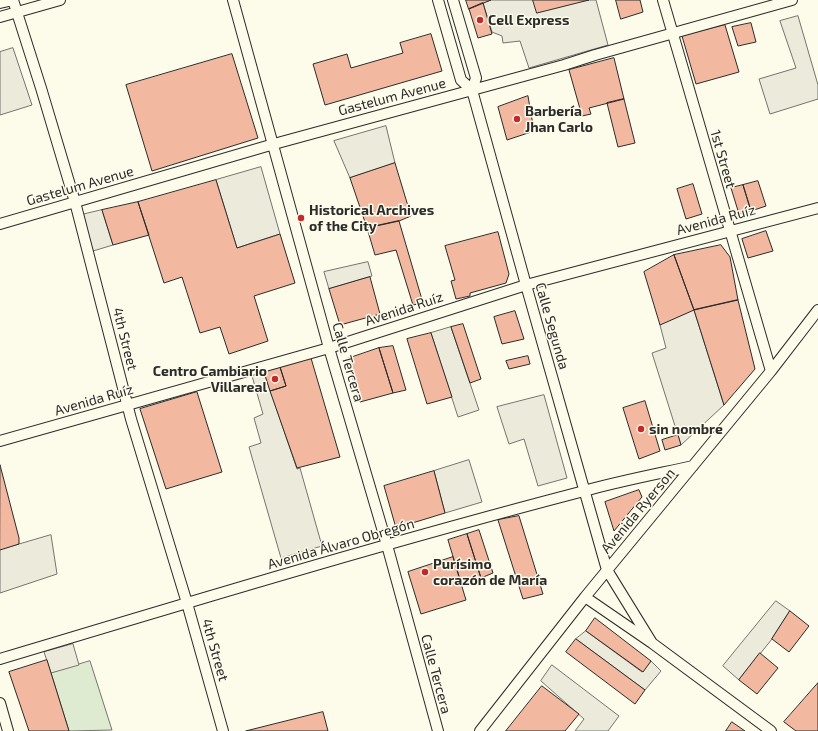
<!DOCTYPE html>
<meta charset="utf-8">
<style>
body{margin:0}
canvas{display:block;background:#fdfbea}
</style>
<canvas width="818" height="731"></canvas>
<script>
const ctx = document.querySelector('canvas').getContext('2d');
ctx.lineJoin = 'round';
function fill(path, color) { ctx.fillStyle = color; ctx.fill(path, 'evenodd'); }
function trace(path, color, width, dash) { ctx.strokeStyle = color; ctx.lineWidth = width; ctx.lineCap = dash ? 'butt' : 'round'; ctx.setLineDash(dash || []); ctx.stroke(path); }
function drawText(font, color, halo, rows, align = 'center') {
  ctx.font = font + ' "Exo 2",sans-serif'; ctx.lineWidth = 3; ctx.setLineDash([]); ctx.textBaseline = 'middle'; ctx.strokeStyle = halo; ctx.fillStyle = color; for (const [text, x, y, turn = 0] of rows) {
    ctx.save(); ctx.translate(x, y); ctx.rotate((+turn || 0) * Math.PI / 180); ctx.textAlign = isNaN(turn) ? turn : align; if (halo) ctx.strokeText(text, 0, 0); ctx.fillText(text, 0, 0); ctx.restore();
  }
}
const green = new Path2D(`
 M 90,661 L 112,730 L 69,731 L 51,673 Z`);
fill(green, '#deebd1');
trace(green, '#74746e', 1);
const parking = new Path2D(`
 M 491,0 L 596,0 L 608,45 L 529,68 L 520,41 L 503,43 L 502,36 L 492,32 L 483,3 Z
 M 798,16 L 818,85 L 818,99 L 770,114 L 759,79 L 796,68 L 780,21 Z
 M 13,48 L 32,105 L 0,115 L 0,52 Z
 M 386,126 L 395,163 L 350,178 L 334,141 Z
 M 261,167 L 280,234 L 237,248 L 216,180 Z
 M 102,210 L 113,245 L 93,251 L 81,215 Z
 M 368,262 L 372,276 L 329,289 L 324,272 Z
 M 694,310 L 724,405 L 681,445 L 652,353 L 666,348 L 660,325 Z
 M 451,327 L 479,410 L 458,417 L 431,333 Z
 M 264,372 L 297,469 L 300,468 L 322,546 L 281,558 L 249,447 L 261,443 L 254,418 L 263,414 L 252,376 Z
 M 544,395 L 567,478 L 538,486 L 524,439 L 509,444 L 497,407 Z
 M 469,460 L 482,502 L 445,513 L 434,471 Z
 M 51,535 L 57,574 L 0,593 L 0,550 Z
 M 776,601 L 790,611 L 772,639 L 739,680 L 723,666 Z
 M 586,631 L 642,672 L 651,661 L 661,671 L 645,690 L 576,639 Z
 M 73,644 L 79,665 L 51,673 L 44,652 Z
 M 552,665 L 619,716 L 608,731 L 575,731 L 584,719 L 541,681 Z`);
fill(parking, '#eceadb');
trace(parking, '#74746e', 1);
const building = new Path2D(`
 M 466,0 L 491,0 L 469,9 Z
 M 533,0 L 589,0 L 537,13 Z
 M 616,0 L 640,0 L 643,12 L 621,19 Z
 M 483,3 L 492,34 L 478,38 L 469,9 Z
 M 751,23 L 756,42 L 738,46 L 732,27 Z
 M 725,25 L 739,72 L 696,84 L 682,36 Z
 M 431,34 L 442,71 L 325,105 L 313,64 L 347,54 L 351,68 L 403,53 L 400,43 Z
 M 232,54 L 258,138 L 152,171 L 126,85 Z
 M 614,58 L 624,99 L 589,108 L 591,114 L 582,116 L 569,70 Z
 M 528,96 L 534,131 L 507,140 L 498,107 Z
 M 624,99 L 635,143 L 618,147 L 607,103 Z
 M 395,163 L 411,216 L 399,221 L 367,228 L 350,178 Z
 M 216,180 L 237,248 L 280,234 L 295,283 L 254,296 L 268,341 L 229,354 L 220,327 L 200,333 L 182,277 L 164,283 L 138,202 Z
 M 758,181 L 766,206 L 751,211 L 743,185 Z
 M 693,184 L 702,214 L 686,219 L 677,189 Z
 M 743,185 L 751,211 L 739,214 L 731,188 Z
 M 138,202 L 149,235 L 113,245 L 102,210 Z
 M 399,221 L 423,303 L 413,305 L 396,250 L 375,255 L 367,228 Z
 M 766,231 L 773,251 L 748,258 L 742,239 Z
 M 498,232 L 509,274 L 506,283 L 470,293 L 470,296 L 456,299 L 451,281 L 455,280 L 445,246 Z
 M 721,245 L 730,257 L 738,300 L 694,310 L 674,255 Z
 M 674,255 L 694,310 L 660,325 L 644,272 Z
 M 370,277 L 380,314 L 340,325 L 329,289 Z
 M 738,300 L 755,369 L 724,405 L 694,310 Z
 M 515,311 L 524,339 L 502,344 L 494,317 Z
 M 463,324 L 481,379 L 470,383 L 451,327 Z
 M 431,333 L 452,397 L 427,404 L 407,339 Z
 M 393,346 L 406,390 L 393,393 L 379,348 Z
 M 379,348 L 393,393 L 360,402 L 347,359 Z
 M 528,356 L 530,364 L 509,369 L 506,361 Z
 M 311,358 L 340,457 L 297,468 L 270,391 L 286,386 L 280,367 Z
 M 280,367 L 286,386 L 270,391 L 264,372 Z
 M 197,392 L 222,472 L 166,489 L 140,409 Z
 M 645,401 L 660,451 L 639,459 L 623,408 Z
 M 678,435 L 681,445 L 665,450 L 662,440 Z
 M 0,465 L 19,538 L 19,544 L 0,550 Z
 M 434,471 L 445,513 L 396,528 L 384,486 Z
 M 639,490 L 642,497 L 614,531 L 605,502 Z
 M 519,516 L 543,594 L 523,599 L 498,520 Z
 M 479,530 L 493,573 L 481,578 L 467,534 Z
 M 467,534 L 481,578 L 461,583 L 448,540 Z
 M 453,557 L 466,600 L 421,614 L 408,572 Z
 M 790,611 L 809,626 L 789,652 L 772,639 Z
 M 595,618 L 651,661 L 643,672 L 586,631 Z
 M 576,639 L 645,690 L 635,704 L 566,652 Z
 M 760,653 L 778,668 L 757,694 L 739,680 Z
 M 47,660 L 69,731 L 29,731 L 9,672 Z
 M 818,683 L 818,731 L 796,731 L 784,722 Z
 M 542,686 L 579,714 L 565,731 L 506,731 Z
 M 323,712 L 328,731 L 246,731 Z
 M 732,722 L 745,731 L 726,731 Z`);
fill(building, '#f2b8a0');
trace(building, '#2b2b2b', 1);
const street = new Path2D(`
 M 13,0 L 41,88 L 75,202 L 131,419 L 187,603 L 223,731
 M 233,0 L 329,348 L 387,545 L 438,731
 M 438,0 L 461,80 L 472,90
 M 453,0 L 476,78 L 472,90 L 526,285 L 607,570 L 652,643
 M 663,0 L 771,371
 M 0,3 L 13,0
 M 0,17 L 60,0
 M 0,224 L 274,144 L 564,65 L 595,55 L 792,0
 M 0,441 L 329,348 L 526,285 L 818,208
 M 585,597 L 652,643 L 771,731
 M 0,659 C 193,601 388,542 584,491 C 620,481 657,474 693,466
 M 0,703 L 8,731
 M 480,731 L 585,597 L 771,371 L 818,310`);
trace(street, '#2b2b2b', 12);
trace(street, '#fdfbea', 10);
for (const [x, y, r, color] of [
 [480,20,4,"#c62828"],
 [517,119,4,"#c62828"],
 [301,218,4,"#c62828"],
 [275,379,4,"#c62828"],
 [641,429,4,"#c62828"],
 [425,572,4,"#c62828"]
]) { const dot = new Path2D(); dot.arc(x, y, r, 0, 2 * Math.PI); ctx.fillStyle = color; ctx.fill(dot); trace(dot, '#fdfbea', 1.5); }
drawText('bold 14px', '#2b2b2b', '#fdfbea', [
 ["Cell Express",488,20],
 ["Barbería",525,111],
 ["Jhan Carlo",525,127],
 ["Historical Archives",309,210],
 ["of the City",309,226],
 ["Centro Cambiario",267,371,"right"],
 ["Villareal",267,387,"right"],
 ["sin nombre",649,429],
 ["Purísimo",433,564],
 ["corazón de María",433,580]
], 'left');
drawText('14px', '#2b2b2b', '#fdfbea', [
 ["Gastelum Avenue",392,97,-15],
 ["1st Street",723,159,74],
 ["Gastelum Avenue",80,186,-16],
 ["Avenida Ruíz",716,220,-15],
 ["Avenida Ruíz",404,309,-18],
 ["Calle Segunda",552,326,74],
 ["4th Street",125,339,76],
 ["Calle Tercera",348,362,74],
 ["Avenida Ruíz",94,400,-16],
 ["Avenida Ryerson",638,511,-50],
 ["Avenida Álvaro Obregón",341,544,-16],
 ["4th Street",215,650,74],
 ["Calle Tercera",436,674,75]
]);
</script>
